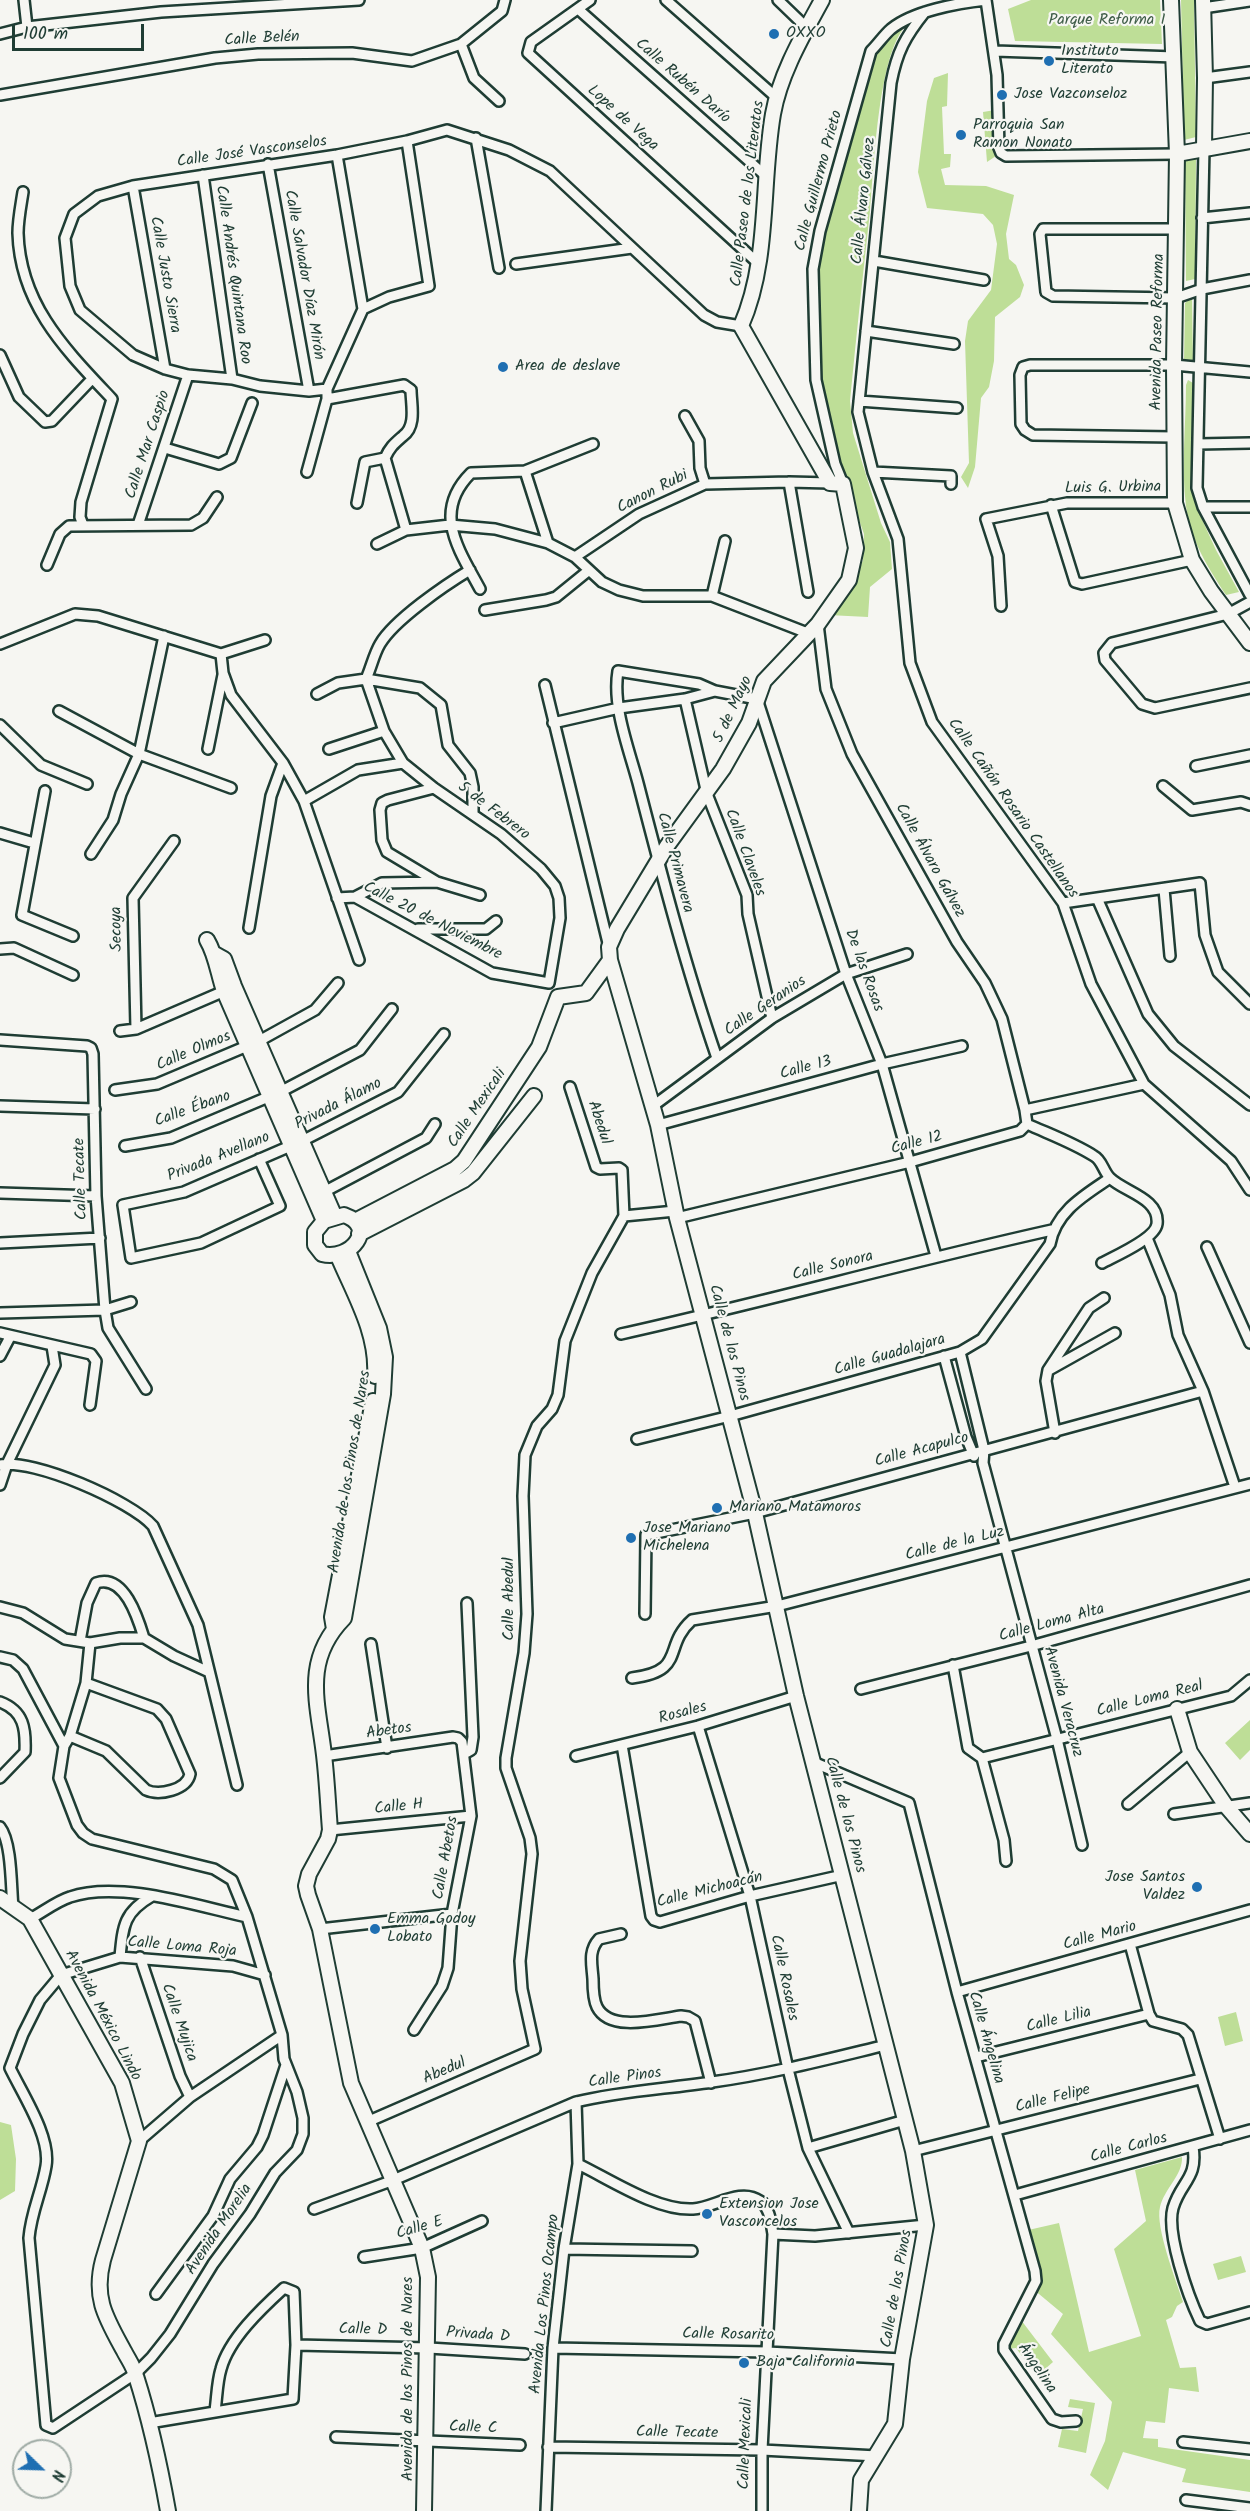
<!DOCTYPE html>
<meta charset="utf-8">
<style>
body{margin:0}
#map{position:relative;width:1250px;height:2511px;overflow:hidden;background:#f6f6f2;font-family:Kalam,sans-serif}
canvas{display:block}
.north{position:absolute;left:12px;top:2439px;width:60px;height:60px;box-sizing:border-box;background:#f6f6f2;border:2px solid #a0aca6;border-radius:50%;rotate:113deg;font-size:16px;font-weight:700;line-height:24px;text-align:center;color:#1f3d34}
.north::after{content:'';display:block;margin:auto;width:21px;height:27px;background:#1f6fb2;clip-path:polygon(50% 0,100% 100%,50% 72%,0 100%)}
.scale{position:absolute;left:12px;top:24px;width:132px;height:27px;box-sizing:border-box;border:3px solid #1f3d34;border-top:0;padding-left:8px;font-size:18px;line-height:21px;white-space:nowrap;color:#1f3d34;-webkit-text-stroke:4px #f6f6f2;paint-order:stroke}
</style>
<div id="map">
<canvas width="1250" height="2511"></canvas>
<div class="north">N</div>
<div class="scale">100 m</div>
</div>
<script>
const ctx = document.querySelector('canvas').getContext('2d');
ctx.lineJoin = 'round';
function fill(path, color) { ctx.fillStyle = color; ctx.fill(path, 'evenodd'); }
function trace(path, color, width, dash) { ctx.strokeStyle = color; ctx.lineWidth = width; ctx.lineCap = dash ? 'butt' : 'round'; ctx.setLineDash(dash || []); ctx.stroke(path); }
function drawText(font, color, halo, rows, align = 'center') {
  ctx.font = font + ' Kalam,sans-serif'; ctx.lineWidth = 4.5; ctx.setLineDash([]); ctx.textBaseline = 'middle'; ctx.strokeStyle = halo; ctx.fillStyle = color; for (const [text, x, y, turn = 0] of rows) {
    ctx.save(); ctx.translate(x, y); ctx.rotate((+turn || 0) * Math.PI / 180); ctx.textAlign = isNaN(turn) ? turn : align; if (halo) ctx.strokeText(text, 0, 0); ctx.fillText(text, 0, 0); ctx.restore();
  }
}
fill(new Path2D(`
 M 1031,0 L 1160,0 L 1162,44 L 1015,41 L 1008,9 Z
 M 1181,0 L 1194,0 L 1196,137 L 1184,140 Z
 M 903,29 C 878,63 874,166 870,211 C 863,274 856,338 850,401 L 853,433 L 881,523 L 890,542 L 892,569 L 870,587 L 868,617 L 828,615 L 854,584 L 863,560 L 864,534 L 825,423 L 816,360 L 814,288 L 825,224 L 876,52 L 890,34 Z
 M 948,73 L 947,106 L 942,107 L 944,154 L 951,154 L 950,167 L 941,169 L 945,185 L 986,186 L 1014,195 L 1006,234 L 1009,259 L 1016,265 L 1024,285 L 1020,297 L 995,317 L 994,361 L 989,387 L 981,398 L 975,467 L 968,488 L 961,477 L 969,463 L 965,341 L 968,321 L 991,290 L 997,244 L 993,225 L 983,214 L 927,208 L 918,172 L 927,101 L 934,78 Z
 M 995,110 L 999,154 L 987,162 L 983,112 Z
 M 1196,159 L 1195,279 L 1186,281 L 1185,160 Z
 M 1192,297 L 1193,365 L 1184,362 L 1185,303 Z
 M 1188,380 L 1193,383 L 1195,504 L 1216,550 L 1239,592 L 1226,595 C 1208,568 1190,539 1186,506 C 1181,467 1186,424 1186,385 Z
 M 1250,1720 L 1250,1750 L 1240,1760 L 1225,1743 Z
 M 1236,2012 L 1243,2041 L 1225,2046 L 1218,2017 Z
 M 0,2122 L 11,2125 L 16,2159 L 15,2191 L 0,2200 Z
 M 1182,2157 C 1183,2175 1164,2189 1160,2207 C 1155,2227 1176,2280 1183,2302 L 1177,2306 L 1172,2317 L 1166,2320 L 1180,2368 L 1196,2367 L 1199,2392 L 1169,2388 L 1165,2423 L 1146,2421 L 1143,2438 L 1158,2439 L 1158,2447 L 1250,2460 L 1250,2492 L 1182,2482 L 1186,2469 L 1123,2452 L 1108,2490 L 1090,2475 L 1105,2441 L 1112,2402 L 1051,2334 L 1063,2314 L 1033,2289 L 1036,2282 L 1024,2231 L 1059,2223 L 1089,2352 L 1141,2336 L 1114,2249 L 1146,2221 L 1135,2170 Z
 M 1241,2256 L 1246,2272 L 1218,2280 L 1213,2264 Z
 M 1021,2320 L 1053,2362 L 1037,2376 L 1016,2348 L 1008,2349 L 1008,2345 Z
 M 1070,2399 L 1095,2403 L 1086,2453 L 1058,2447 L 1062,2429 L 1078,2431 L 1083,2409 L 1068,2407 Z`), '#bede97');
const street = new Path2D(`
 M 24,0 L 27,27
 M 590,0 L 531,42 L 528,53 L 759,264
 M 666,0 L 777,98
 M 778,0 L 807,28
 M 986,0 L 997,75 L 999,148 L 1001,153 L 1006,156 L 1177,154
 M 1203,8 L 1250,1
 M 578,9 L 767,177
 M 925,12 C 905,37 897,52 891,83 L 858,412 L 873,472 L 898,539 L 910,663 L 932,722 L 1063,903 L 1091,984 L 1144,1084 L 1231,1161 L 1250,1190
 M 0,34 L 27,27 L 161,12 L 359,0
 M 461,44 L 474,78 L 499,101
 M 995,51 L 1175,57
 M 1205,78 L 1250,72
 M 0,95 L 215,58 L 258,54 L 352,53 L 412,61 L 461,44 L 502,11 L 505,0
 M 476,138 L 499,268
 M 1204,148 L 1197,488 L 1203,507 L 1250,595
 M 337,155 L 363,309
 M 268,164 L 309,391
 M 203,175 L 232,379
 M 133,186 L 165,369
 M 23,192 C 21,205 18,220 18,233 C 20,305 66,350 112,399 L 81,502 L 80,517 L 83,525
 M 1202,218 L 1250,213
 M 1177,229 L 1043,229 L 1040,234 L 1046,292 L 1053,296 L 1176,298 L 1202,289 L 1250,280
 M 874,261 L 984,280
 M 516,264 L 632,248
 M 866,331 L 954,344
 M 0,355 L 19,397 L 45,422 L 52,421 L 92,379
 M 327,389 L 309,391 L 260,386 L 232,379 L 188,375 L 165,369 L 133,355 L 80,310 L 70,286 L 65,238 L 74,214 L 98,196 L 133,186 L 337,155 L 407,141 L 447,130 L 509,150 L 550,171 L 704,315 L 717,322 L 741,326
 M 327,399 L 404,385 L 411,390 C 411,404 417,426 403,436 C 394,444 390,447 385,458 L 406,530
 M 859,401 L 957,408
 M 685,416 L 699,441 L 700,468 L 705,484
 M 1174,437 L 1033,435 L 1025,430 L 1021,424 L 1020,375 L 1023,367 L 1030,365 L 1174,365 L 1250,372
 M 1198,444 L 1250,443
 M 165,448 L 219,464 L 231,458 L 252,403
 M 525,471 L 548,543
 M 307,472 L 327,399 L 327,389 L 363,309 L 389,297 L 429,286 L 407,141
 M 873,472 L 951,476 L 951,484
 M 789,482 L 808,592
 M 843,484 L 835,464 L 816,380 L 813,269 L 820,231 L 871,51 C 878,44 884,35 891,29 C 913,11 958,3 986,0
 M 357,503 L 365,462 L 385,458
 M 1051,505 L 1075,582 L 1082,584 L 1192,560
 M 1203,507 L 1250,507
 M 138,525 L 188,375
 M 377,544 L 406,530 L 450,525 L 495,529 L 548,543 L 575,557 L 602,582 L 619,590 L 643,596 L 712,596 L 810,634
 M 575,557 L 639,514 L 705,484 L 789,482 L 830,483
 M 47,565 L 60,534 L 69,526 L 191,525 L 203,518 L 217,497
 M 480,589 C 458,548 432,512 471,473 L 525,471 L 593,444
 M 712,596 L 725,541
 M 1250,602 L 1228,614 L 1112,643 L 1104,653 L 1105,660 L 1142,704 L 1155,708 L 1250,688
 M 1001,606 L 998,556 L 986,519 L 1067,503 L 1175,503
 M 485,610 L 546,600 L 556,597 L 588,571
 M 818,624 L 826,689 L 852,754 L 957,942 L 985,983 L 1002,1019 L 1025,1110
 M 0,644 L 75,614 L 98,616 L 221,654 L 265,640
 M 221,654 L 223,673 L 231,695 L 283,763 L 304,801 L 359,960
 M 366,679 L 384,731 L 403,763 L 434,788 L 501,834 L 541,869 L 555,886 L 559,898 L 560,918 L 549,983
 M 366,679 C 371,668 374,654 380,644 C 394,620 445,585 470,570
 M 545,685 L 609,947
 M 317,694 L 338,683 L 366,679 L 420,688 L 441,705 L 448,745 L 470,773 L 473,787 L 473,813
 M 685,699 L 707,794 L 747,895 L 748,914 L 772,1018
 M 59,711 L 139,754 L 231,788
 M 553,723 L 619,708 L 685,699 L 715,691
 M 0,725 L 41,765 L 87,784
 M 208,749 L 223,675
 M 329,749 L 384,731
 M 1196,766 L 1250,755
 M 1163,786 L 1192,810 L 1241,802 L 1250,805
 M 434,788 L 388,800 L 382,803 L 380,810 L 382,840 L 387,852 L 437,882
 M 45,791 L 22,915 L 73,936
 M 304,801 L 358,770 L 403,763
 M 0,833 L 34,843
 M 91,854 L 113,820 L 121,794 L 139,754 L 164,636
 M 1164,889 L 1170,956
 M 355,897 L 382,883 L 437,882 L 480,895
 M 337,898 L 355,897 L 492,973 L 549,983
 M 1097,898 L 1148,1014 L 1174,1046 L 1250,1105
 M 1063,903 L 1200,883 L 1205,935 L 1218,972 L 1250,1004
 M 249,928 L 271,796 L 283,763
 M 418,929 L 486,929 L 496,921
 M 0,949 L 14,948 L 73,975
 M 136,1029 L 133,898 L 174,841
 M 120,1031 L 136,1029 L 229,989
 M 0,1040 L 87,1046 L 91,1048 L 93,1054 L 96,1196 L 105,1310 L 108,1328 L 146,1389
 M 717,1058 C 686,968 662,876 638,783 C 629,749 612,707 618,671 L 699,684 L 715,691 L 757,699 L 846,974 L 882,1064 L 936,1256
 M 570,1087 L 596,1167 L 600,1169 L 619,1168 L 622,1170 L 624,1216
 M 115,1090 L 157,1084 L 259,1041 L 315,1010 L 338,983
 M 0,1106 L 95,1109
 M 653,1106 L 772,1018 L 846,974 L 907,954
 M 1027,1124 C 1049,1134 1074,1143 1094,1156 C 1102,1160 1103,1171 1110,1178 C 1124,1192 1160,1198 1157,1224 C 1155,1239 1115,1256 1102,1263
 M 658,1125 L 882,1064 L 962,1046
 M 125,1146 L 171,1138 L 280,1092 L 360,1050 L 392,1009
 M 259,1159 L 280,1206 L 201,1243 L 131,1258 L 123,1205 L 184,1192 L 302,1141 L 398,1092 L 444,1034
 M 0,1193 L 96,1196
 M 320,1194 L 426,1138 L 435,1124
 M 624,1216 L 675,1211
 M 677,1218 L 910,1162 L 1020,1131 L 1027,1124 L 1025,1110 L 1144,1084
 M 1147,1238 L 1170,1295 L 1178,1335 L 1203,1391 L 1235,1487
 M 0,1243 L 100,1238
 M 1207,1247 L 1250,1343
 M 0,1313 L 105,1310 L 131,1302
 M 0,1333 L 91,1354 L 96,1361 L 90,1405
 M 621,1334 C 765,1302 908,1262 1052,1230
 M 960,1352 L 984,1450 L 983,1463 L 1057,1739 L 1082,1845
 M 0,1356 L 10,1337
 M 944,1356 L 966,1437 L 974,1456
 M 1049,1370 L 1115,1333
 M 1055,1433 L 1046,1381 L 1048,1370 L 1089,1308 L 1104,1298
 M 637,1439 L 730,1416 L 960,1352 L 982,1339 L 1050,1244 C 1056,1211 1085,1195 1110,1178
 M 0,1465 C 33,1458 131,1501 153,1526 L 198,1625 L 237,1785
 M 0,1485 L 7,1464 L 55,1365 L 52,1346
 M 0,1607 L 23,1613 L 65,1639 L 90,1643 L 120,1638 L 144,1638 L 174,1656 L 209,1672
 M 645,1614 L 646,1535 L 755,1513 L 1203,1391
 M 80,1641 L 87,1603 L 96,1583 C 124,1573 138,1618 144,1638
 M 371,1644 L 387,1748
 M 0,1657 L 13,1660 L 23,1669 L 64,1746
 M 953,1665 L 968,1748 L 982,1758 L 1004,1840 L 1006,1861
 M 632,1678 C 687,1671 662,1647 692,1620 L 777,1606 L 1250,1484
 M 861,1689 L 1031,1646 L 1250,1585
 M 0,1702 C 24,1711 26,1729 25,1752 L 0,1778
 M 698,1726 L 750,1896 L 788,2069 L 808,2148 L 849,2233
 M 70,1736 L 106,1751 L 146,1790 C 159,1796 187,1790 190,1774 L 166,1719 L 157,1709 L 86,1683
 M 622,1745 L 651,1916 L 654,1920 L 660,1922 L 750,1896 L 843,1875
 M 464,1754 L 471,1750 L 473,1737 L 467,1603
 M 324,1756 L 453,1737 L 458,1738 L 462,1742 L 471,1816 L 452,1914 L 448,1968 L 442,1986 L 414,2030
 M 576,1756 L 698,1726 L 796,1696
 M 982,1758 L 1231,1696 L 1250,1680
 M 813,1762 L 909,1803 L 957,1992 L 1035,2271 L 1036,2281 L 1004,2344 L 1004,2350 L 1052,2419 L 1061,2422 L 1076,2421
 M 1128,1804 L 1190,1752
 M 1174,1814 L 1250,1803
 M 0,1827 C 12,1842 11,1888 13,1908
 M 330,1830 L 471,1816
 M 30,1919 C 43,1912 57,1901 70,1897 C 119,1880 197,1906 247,1917
 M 320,1929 L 452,1914
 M 621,1934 L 599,1939 C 588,1951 592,1964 593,1979 C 593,1988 593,1999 597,2007 C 610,2033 658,2019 681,2016 L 688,2017 L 695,2021 L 711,2083
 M 1130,1944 L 1149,2014 L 1153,2021 L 1182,2029 L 1188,2035 L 1220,2139
 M 120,1957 C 123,1925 124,1912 152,1896
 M 140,1957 L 180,2076 L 190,2097
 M 957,1992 L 1250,1910
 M 976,2057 L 1149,2014
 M 10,2068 C 23,2095 51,2137 46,2166 C 42,2191 31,2212 29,2238 L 46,2425 L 53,2428 L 136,2373 L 151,2358 L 170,2334 L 213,2264 L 250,2214 L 275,2173 L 297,2150 L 303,2134 L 303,2118 L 297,2092 L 284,2059 L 282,2035 L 247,1917 L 232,1880 L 214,1869 L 92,1839 L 83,1833 L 77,1825 L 59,1778 L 64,1746 L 70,1736 L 86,1683 L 90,1643
 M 10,2068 L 23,2034 L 40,2000 L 61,1975 L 120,1957 L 233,1966 L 265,1975
 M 367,2122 L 535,2049 L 522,1989 L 520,1961 L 532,1854 L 530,1838 L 506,1768 L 506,1758 L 524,1653 L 527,1614 L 523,1496 L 525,1455 L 537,1426 L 552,1409 L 558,1395 L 565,1341 L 592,1273 L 624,1216
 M 139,2141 L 190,2097 L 282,2035
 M 1193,2147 C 1198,2179 1181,2181 1173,2208 C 1166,2233 1188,2296 1200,2321 L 1207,2324 L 1250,2312
 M 808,2148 L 905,2120
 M 913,2151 L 1200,2079
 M 578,2164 C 611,2180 657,2211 693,2209 C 714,2208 740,2187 760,2201 C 770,2208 771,2223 773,2234 L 762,2450 L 762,2511
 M 1015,2195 L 1250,2130
 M 314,2209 L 391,2181 L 576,2102 C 621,2091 666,2089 712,2082 C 771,2074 828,2059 886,2045
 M 773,2234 L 815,2236 L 926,2225
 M 564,2249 L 692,2251
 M 364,2257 L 422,2248 L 482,2221
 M 156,2294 L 213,2216 L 230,2179 L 257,2147 L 263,2135 L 286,2065
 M 296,2345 L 429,2348 L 525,2354
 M 553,2348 L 767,2352 L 902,2359
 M 149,2423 L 293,2399 L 296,2345 L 294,2292 L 284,2288 C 261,2309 229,2339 221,2369 C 217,2382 217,2397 215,2411
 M 336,2437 L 520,2445
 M 1183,2442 L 1250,2449
 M 548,2447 L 762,2450 L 877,2456
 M 1186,2500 L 1250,2508
 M 546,2511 L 553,2348 L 564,2249 L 578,2164 L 576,2102`);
const secondary = new Path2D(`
 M 822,0 C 803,35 780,74 773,114 C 761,184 770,260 741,326 L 830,483 L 843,484 L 856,548 L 849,580 L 818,624 L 764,681 L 749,723 L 723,769 L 667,846 L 617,929 L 609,947 L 610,960 L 658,1125 L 677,1218 L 755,1513 L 796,1696 L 913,2151 L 926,2225 L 902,2359 L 895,2424 L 861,2480 L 859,2511
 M 1171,0 L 1177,154 L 1174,365 L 1175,503 L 1192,560 L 1211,591 L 1250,643
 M 1203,0 L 1205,78 L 1204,148
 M 1177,154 L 1250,141
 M 207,940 C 216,955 218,973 224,991 L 324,1221
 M 215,954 L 224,959 L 234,986 L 335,1217
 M 344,1215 C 378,1227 351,1261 322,1254 L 315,1245 L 315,1232 L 324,1221 Z
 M 355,1221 L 455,1169 L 464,1161 L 539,1047 L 558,997 L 586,993 L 610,960
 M 359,1234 L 464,1180 L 473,1173 L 534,1096
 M 348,1251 L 379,1328 L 385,1357 L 383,1394 L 344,1618 C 302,1661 318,1703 324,1755 C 327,1780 328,1805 330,1830 L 328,1839 L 309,1874 L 306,1886 L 308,1895 L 320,1929 L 351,2083 L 422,2248 L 428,2277 L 424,2511
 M 338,1256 C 354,1294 378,1333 375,1376
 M 334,1629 L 332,1617 L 373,1401
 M 1177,1709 L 1190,1752 L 1226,1806 L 1250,1834
 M 0,1898 L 30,1919 L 122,2083 L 139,2141 L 103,2260 C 93,2298 106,2318 124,2351 C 128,2359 134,2367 136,2376 C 150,2420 160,2466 168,2511`);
trace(street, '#1f3d34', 14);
trace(secondary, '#1f3d34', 18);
trace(street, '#f6f6f2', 9);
trace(secondary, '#f6f6f2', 14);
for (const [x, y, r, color] of [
 [774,34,6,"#1f6fb2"],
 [1049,61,6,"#1f6fb2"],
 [1002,95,6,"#1f6fb2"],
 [961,135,6,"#1f6fb2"],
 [503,367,6,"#1f6fb2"],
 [717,1508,6,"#1f6fb2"],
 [631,1538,6,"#1f6fb2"],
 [1197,1887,6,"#1f6fb2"],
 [375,1929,6,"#1f6fb2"],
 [707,2214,6,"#1f6fb2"],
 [744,2363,6,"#1f6fb2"]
]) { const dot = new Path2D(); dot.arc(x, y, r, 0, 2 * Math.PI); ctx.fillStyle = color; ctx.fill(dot); trace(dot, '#f6f6f2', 2); }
drawText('16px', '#3f5d48', '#f6f6f2', [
 ["Parque Reforma I",1107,21]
]);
drawText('16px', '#1f3d34', '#f6f6f2', [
 ["OXXO",786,34],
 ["Instituto",1061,52],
 ["Literato",1061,70],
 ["Jose Vazconseloz",1014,95],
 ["Parroquia San",973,126],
 ["Ramon Nonato",973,144],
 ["Area de deslave",515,367],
 ["Mariano Matamoros",729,1508],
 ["Jose Mariano",643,1529],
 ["Michelena",643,1547],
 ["Jose Santos",1185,1878,"right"],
 ["Valdez",1185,1896,"right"],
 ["Emma Godoy",387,1920],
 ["Lobato",387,1938],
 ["Extension Jose",719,2205],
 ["Vasconcelos",719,2223],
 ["Baja California",756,2363]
], 'left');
drawText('16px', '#1f3d34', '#f6f6f2', [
 ["Calle Belén",262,40,-3],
 ["Calle Rubén Darío",682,82,41],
 ["Lope de Vega",622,119,42],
 ["Calle José Vasconselos",252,153,-8],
 ["Calle Guillermo Prieto",820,181,-75],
 ["Calle Paseo de los Literatos",749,194,-83],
 ["Calle Álvaro Gálvez",865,201,-84],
 ["Calle Justo Sierra",164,275,80],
 ["Calle Andrés Quintana Roo",232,275,82],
 ["Calle Salvador Díaz Mirón",303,275,80],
 ["Avenida Paseo Reforma",1159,332,-89],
 ["Calle Mar Caspio",149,445,-72],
 ["Luis G. Urbina",1113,489,-1],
 ["Canon Rubi",653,493,-27],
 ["5 de Mayo",734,710,-65],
 ["Calle Cañón Rosario Castellanos",1012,809,55],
 ["5 de Febrero",493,812,37],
 ["Calle Claveles",744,853,70],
 ["Calle Álvaro Gálvez",929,861,61],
 ["Calle Primavera",674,863,75],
 ["Calle 20 de Noviembre",432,922,27],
 ["Secoya",118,929,-91],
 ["De las Rosas",863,971,70],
 ["Calle Geranios",766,1007,-34],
 ["Calle Olmos",194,1052,-23],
 ["Calle 13",806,1069,-15],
 ["Privada Álamo",339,1105,-27],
 ["Calle Mexicali",478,1109,-56],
 ["Calle Ébano",193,1110,-20],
 ["Abedul",598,1123,72],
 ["Calle 12",917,1144,-15],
 ["Privada Avellano",219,1158,-22],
 ["Calle Tecate",82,1179,-92],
 ["Calle Sonora",833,1267,-14],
 ["Calle de los Pinos",728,1343,75],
 ["Calle Guadalajara",890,1356,-16],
 ["Calle Acapulco",922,1451,-15],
 ["Avenida de los Pinos de Nares",351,1472,-81],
 ["Calle de la Luz",955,1545,-14],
 ["Calle Abedul",510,1599,-90],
 ["Calle Loma Alta",1052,1624,-15],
 ["Calle Loma Real",1150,1700,-14],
 ["Avenida Veracruz",1062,1702,75],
 ["Rosales",683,1714,-15],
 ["Abetos",389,1732,-8],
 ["Calle H",399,1808,-6],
 ["Calle de los Pinos",844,1815,75],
 ["Calle Abetos",447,1858,-80],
 ["Calle Michoacán",710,1891,-14],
 ["Calle Mario",1100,1937,-15],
 ["Calle Loma Roja",182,1948,5],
 ["Calle Rosales",783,1978,78],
 ["Avenida México Lindo",102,2016,62],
 ["Calle Lilia",1059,2021,-14],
 ["Calle Mujica",178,2023,71],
 ["Calle Ángelina",985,2038,74],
 ["Abedul",445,2072,-23],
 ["Calle Pinos",625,2079,-8],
 ["Calle Felipe",1053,2100,-14],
 ["Calle Carlos",1129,2149,-15],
 ["Calle E",420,2229,-16],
 ["Avenida Morelia",220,2230,-56],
 ["Calle de los Pinos",898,2289,-80],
 ["Avenida Los Pinos Ocampo",546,2304,-84],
 ["Calle D",363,2331,1],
 ["Privada D",478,2336,4],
 ["Calle Rosarito",728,2336,1],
 ["Ángelina",1036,2369,56],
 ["Avenida de los Pinos de Nares",409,2379,-90],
 ["Calle C",473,2429,2],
 ["Calle Tecate",677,2434,1],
 ["Calle Mexicali",747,2444,-88]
]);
</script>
